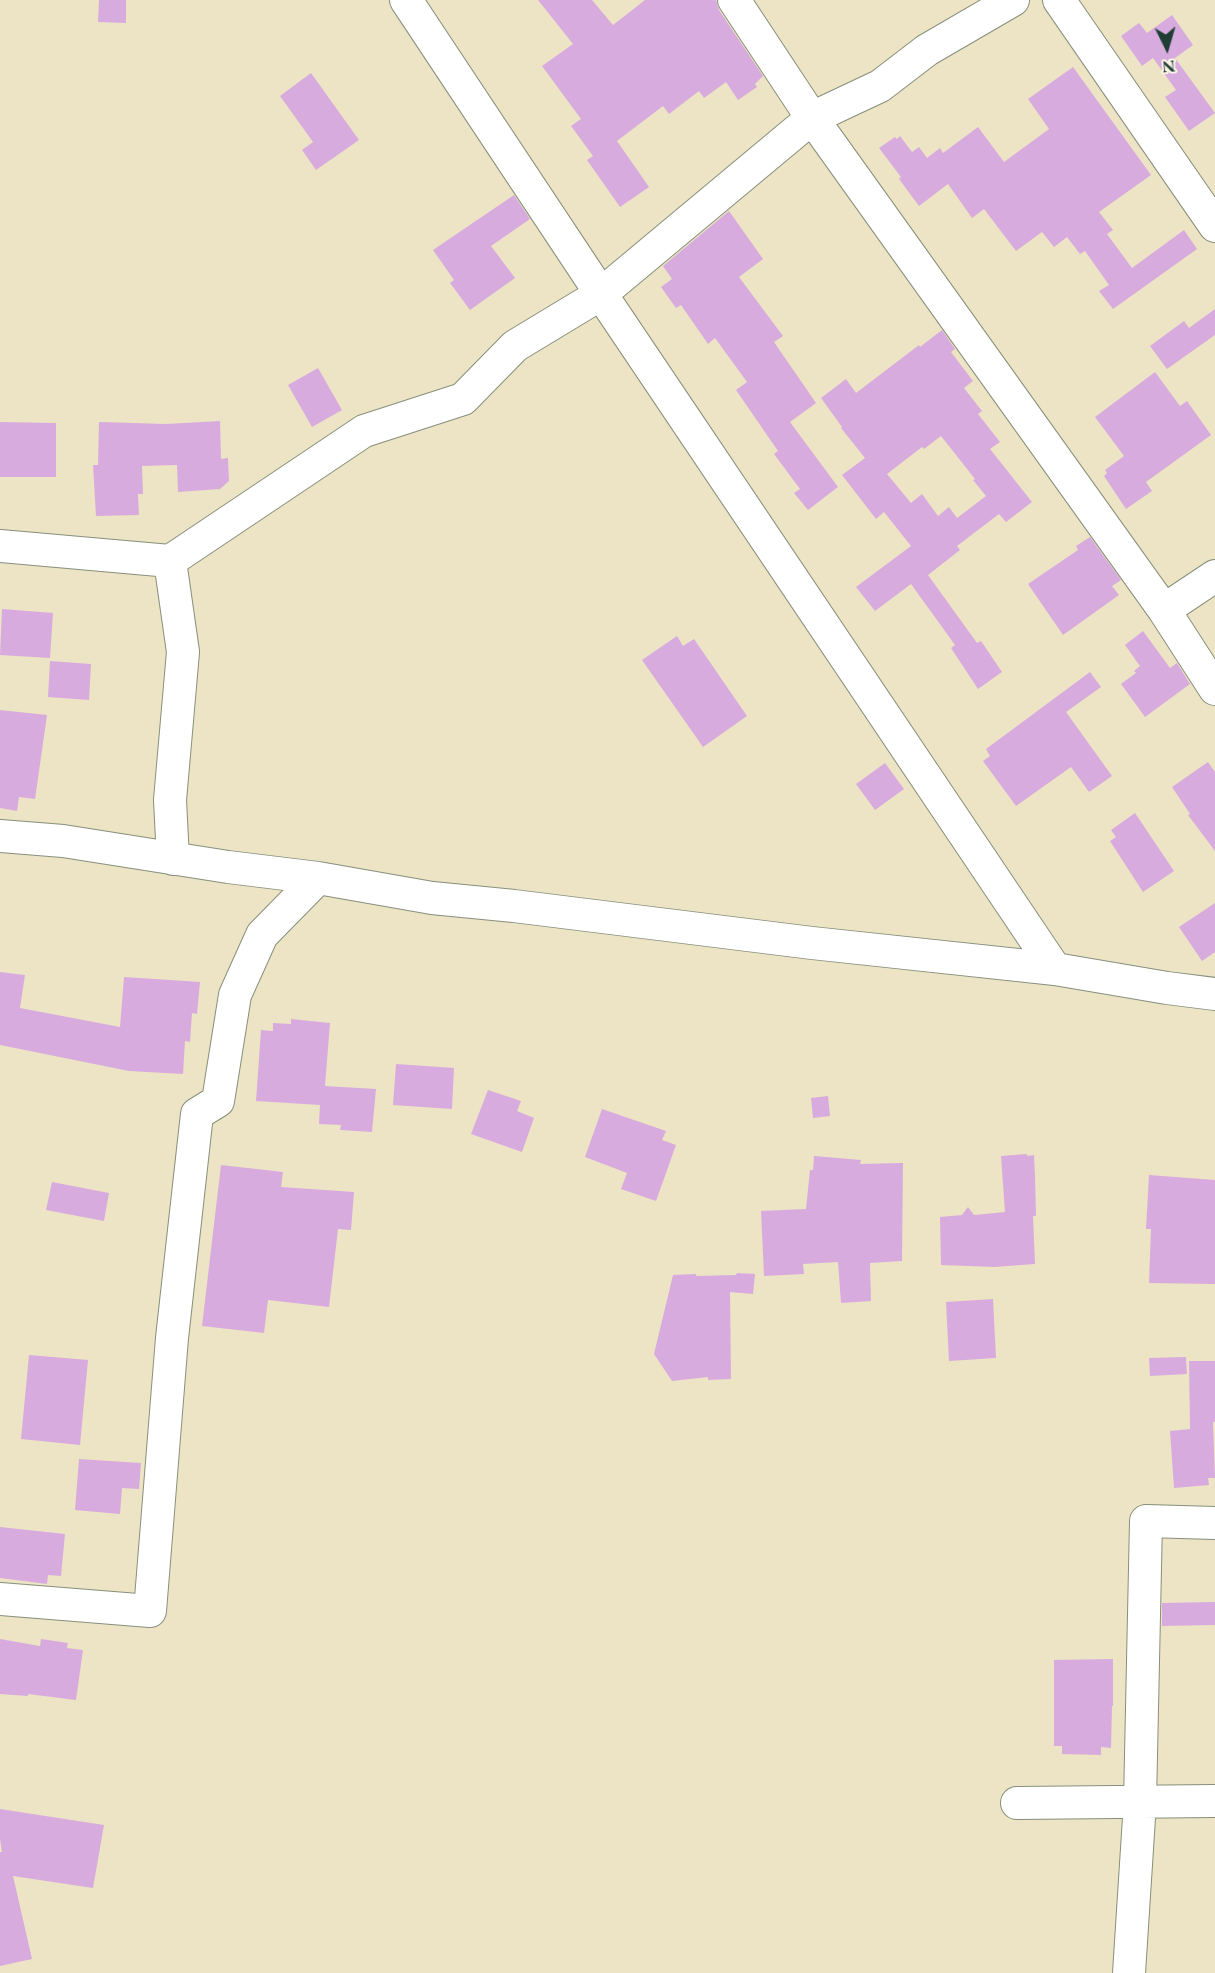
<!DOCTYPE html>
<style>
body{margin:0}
#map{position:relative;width:1215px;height:1973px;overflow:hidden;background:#ece4c4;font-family:"EB Garamond",serif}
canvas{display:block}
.north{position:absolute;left:1137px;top:18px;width:60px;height:60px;-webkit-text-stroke:4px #fcf5e5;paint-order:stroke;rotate:175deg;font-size:16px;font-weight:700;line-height:24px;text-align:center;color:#1f3d34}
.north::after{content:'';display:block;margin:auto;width:21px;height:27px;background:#1f3d34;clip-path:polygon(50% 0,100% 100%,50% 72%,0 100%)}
</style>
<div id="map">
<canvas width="1215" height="1973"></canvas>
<div class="north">N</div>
</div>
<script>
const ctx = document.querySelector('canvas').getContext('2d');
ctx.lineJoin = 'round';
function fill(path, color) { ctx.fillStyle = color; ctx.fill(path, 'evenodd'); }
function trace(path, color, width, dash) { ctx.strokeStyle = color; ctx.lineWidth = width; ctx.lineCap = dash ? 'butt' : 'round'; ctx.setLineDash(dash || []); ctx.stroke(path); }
fill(new Path2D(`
 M 99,0 L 126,0 L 126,23 L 98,22 Z
 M 538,0 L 592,0 L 613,25 L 645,0 L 716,0 L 719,10 L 763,76 L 755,84 L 757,87 L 738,100 L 726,82 L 704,98 L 699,91 L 669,114 L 663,106 L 617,141 L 649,187 L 620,207 L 587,160 L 593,156 L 571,126 L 581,119 L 542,66 L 573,44 Z
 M 1172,15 L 1193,45 L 1175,58 L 1215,113 L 1189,131 L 1165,97 L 1176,90 L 1153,58 L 1142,66 L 1121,36 L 1139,23 L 1147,33 Z
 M 1073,67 L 1151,175 L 1099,212 L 1113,230 L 1107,234 L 1132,268 L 1184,230 L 1197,249 L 1113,309 L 1099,291 L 1109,285 L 1085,251 L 1080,254 L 1067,237 L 1054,247 L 1042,232 L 1016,251 L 984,209 L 972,218 L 948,184 L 919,206 L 899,179 L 901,177 L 879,148 L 895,137 L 897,139 L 900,136 L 912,152 L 919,147 L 927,158 L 940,148 L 943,153 L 978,127 L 1004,162 L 1049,129 L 1028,99 Z
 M 311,73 L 359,140 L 316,170 L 302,150 L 313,142 L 280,96 Z
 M 514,195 L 530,219 L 491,246 L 515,278 L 470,310 L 450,283 L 454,280 L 433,250 Z
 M 729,211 L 763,259 L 739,277 L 783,336 L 774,342 L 816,403 L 790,422 L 838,487 L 808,510 L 794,493 L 800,489 L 774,454 L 778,451 L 736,390 L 747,382 L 715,338 L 708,344 L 681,305 L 676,308 L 661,287 L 672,279 L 663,266 Z
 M 1215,309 L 1215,335 L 1167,369 L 1150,346 L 1184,321 L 1189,328 Z
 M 942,330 L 955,349 L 951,352 L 973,381 L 964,388 L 982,411 L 978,414 L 1000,442 L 990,449 L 1032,502 L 1006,522 L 999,514 L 957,546 L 960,550 L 928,575 L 977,643 L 981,641 L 1002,672 L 978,689 L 951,648 L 955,645 L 911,584 L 875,611 L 856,587 L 911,546 L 884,512 L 876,519 L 842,475 L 865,458 L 841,428 L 842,427 L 821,398 L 846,379 L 856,393 L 919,345 L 920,347 ZM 941,436 L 975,479 L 973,480 L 986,496 L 957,518 L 949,507 L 938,516 L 922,494 L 911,503 L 887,474 L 922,447 L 924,449 Z
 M 318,368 L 342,410 L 312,427 L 288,385 Z
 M 1155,372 L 1180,406 L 1187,401 L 1211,435 L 1146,482 L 1152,491 L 1126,509 L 1104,476 L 1107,473 L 1105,470 L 1124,456 L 1095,417 Z
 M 220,421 L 221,459 L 228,458 L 229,481 L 220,489 L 178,492 L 177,465 L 142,466 L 143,494 L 138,494 L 139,515 L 96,516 L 93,465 L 98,465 L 99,422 L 166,424 Z
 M 0,422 L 56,423 L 56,477 L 0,477 Z
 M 1090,537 L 1121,580 L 1112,586 L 1119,595 L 1063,635 L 1028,584 L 1078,550 L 1076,546 Z
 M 2,609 L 53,613 L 50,658 L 0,655 Z
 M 1143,631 L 1170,668 L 1177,663 L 1190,684 L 1145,717 L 1121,684 L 1136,673 L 1134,671 L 1140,666 L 1125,645 Z
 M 677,636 L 683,646 L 694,639 L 747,716 L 703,747 L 642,660 Z
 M 50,661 L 91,664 L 89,700 L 48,697 Z
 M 1090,672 L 1101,687 L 1066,712 L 1112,776 L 1089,792 L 1071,767 L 1016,806 L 983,761 L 990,756 L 986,749 Z
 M 0,710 L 47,715 L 35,799 L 19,797 L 17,811 L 0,808 Z
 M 1208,762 L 1215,772 L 1215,851 L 1188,815 L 1190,814 L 1172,787 Z
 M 885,763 L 904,789 L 875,810 L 856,784 Z
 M 1135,813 L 1174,871 L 1143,892 L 1110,841 L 1116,837 L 1111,830 Z
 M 1215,903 L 1215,952 L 1202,961 L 1179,927 Z
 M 0,972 L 25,975 L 20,1008 L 120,1027 L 124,977 L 200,982 L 197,1014 L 192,1013 L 190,1042 L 185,1041 L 183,1074 L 129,1071 L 0,1045 Z
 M 291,1019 L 330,1023 L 325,1086 L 376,1089 L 372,1132 L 340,1130 L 341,1125 L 319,1124 L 320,1105 L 256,1101 L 261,1030 L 273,1031 L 273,1023 L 291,1024 Z
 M 396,1064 L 454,1068 L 452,1109 L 393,1105 Z
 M 488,1090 L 521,1101 L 517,1111 L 534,1118 L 522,1152 L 471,1134 Z
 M 828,1096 L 830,1116 L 813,1118 L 811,1098 Z
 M 602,1109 L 666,1131 L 662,1140 L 676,1145 L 656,1201 L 621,1189 L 627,1173 L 585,1157 Z
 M 1027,1154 L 1027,1156 L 1034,1155 L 1035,1177 L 1036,1216 L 1033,1216 L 1035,1264 L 994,1267 L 941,1265 L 940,1217 L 962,1215 L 968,1207 L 974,1215 L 1005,1212 L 1001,1156 Z
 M 814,1156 L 861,1160 L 860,1164 L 903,1163 L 902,1261 L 870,1263 L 871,1301 L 841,1303 L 838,1262 L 803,1264 L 804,1274 L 764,1276 L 761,1211 L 806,1209 L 810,1170 L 813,1170 Z
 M 221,1165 L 283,1172 L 281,1187 L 354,1192 L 351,1230 L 338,1229 L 329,1307 L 268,1300 L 264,1333 L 202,1326 Z
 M 1149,1175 L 1215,1180 L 1215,1284 L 1149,1283 L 1151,1229 L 1146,1229 Z
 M 52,1182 L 109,1193 L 104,1221 L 46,1210 Z
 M 737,1273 L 755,1274 L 753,1294 L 730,1292 L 731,1379 L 708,1380 L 708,1377 L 672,1381 L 654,1354 L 673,1275 L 696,1274 L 696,1276 L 736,1275 Z
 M 993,1299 L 996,1358 L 949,1361 L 946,1302 Z
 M 29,1355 L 88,1360 L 80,1445 L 21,1439 Z
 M 1186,1357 L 1187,1374 L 1150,1376 L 1149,1358 Z
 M 1189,1361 L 1215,1361 L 1215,1422 L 1213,1422 L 1215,1478 L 1208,1478 L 1209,1485 L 1174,1488 L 1170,1431 L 1190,1429 Z
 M 79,1459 L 141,1463 L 139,1489 L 122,1488 L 120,1514 L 75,1510 Z
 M 0,1527 L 65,1534 L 61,1576 L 48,1575 L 47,1584 L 0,1578 Z
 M 1215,1602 L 1215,1625 L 1162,1626 L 1162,1603 Z
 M 0,1639 L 40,1646 L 41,1639 L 68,1643 L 67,1648 L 83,1650 L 76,1700 L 28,1694 L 28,1696 L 0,1694 Z
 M 1113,1659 L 1113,1706 L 1112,1706 L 1111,1748 L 1101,1747 L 1101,1755 L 1062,1754 L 1062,1746 L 1054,1746 L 1054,1660 Z
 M 0,1809 L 104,1825 L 93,1888 L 13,1876 L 32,1959 L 0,1966 L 0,1852 L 2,1852 L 0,1839 Z`), '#d8abdf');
const minor = new Path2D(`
 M 406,0 L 601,294 L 1055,969
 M 734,0 L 812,118 L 1164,610 L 1215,689
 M 1059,0 L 1215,226
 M 0,546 L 170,561
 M 1164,610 L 1215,576
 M 0,836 L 63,841 L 228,867 L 318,878 L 432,898 L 514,906 L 812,943 L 1055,969 L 1167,988 L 1215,994
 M 173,859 L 170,800 L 183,652 L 170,561 L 364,431 L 463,399 L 515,346 L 601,294 L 812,118 L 880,86 L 927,50 L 1013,0
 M 0,1599 L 150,1611 L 172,1338 L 197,1114 L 218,1101 L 235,995 L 262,935 L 318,878
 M 1017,1803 L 1215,1801
 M 1129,1973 L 1140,1802 L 1146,1521 L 1215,1523`);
trace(minor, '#86907c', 34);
trace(minor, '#fff', 32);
</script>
